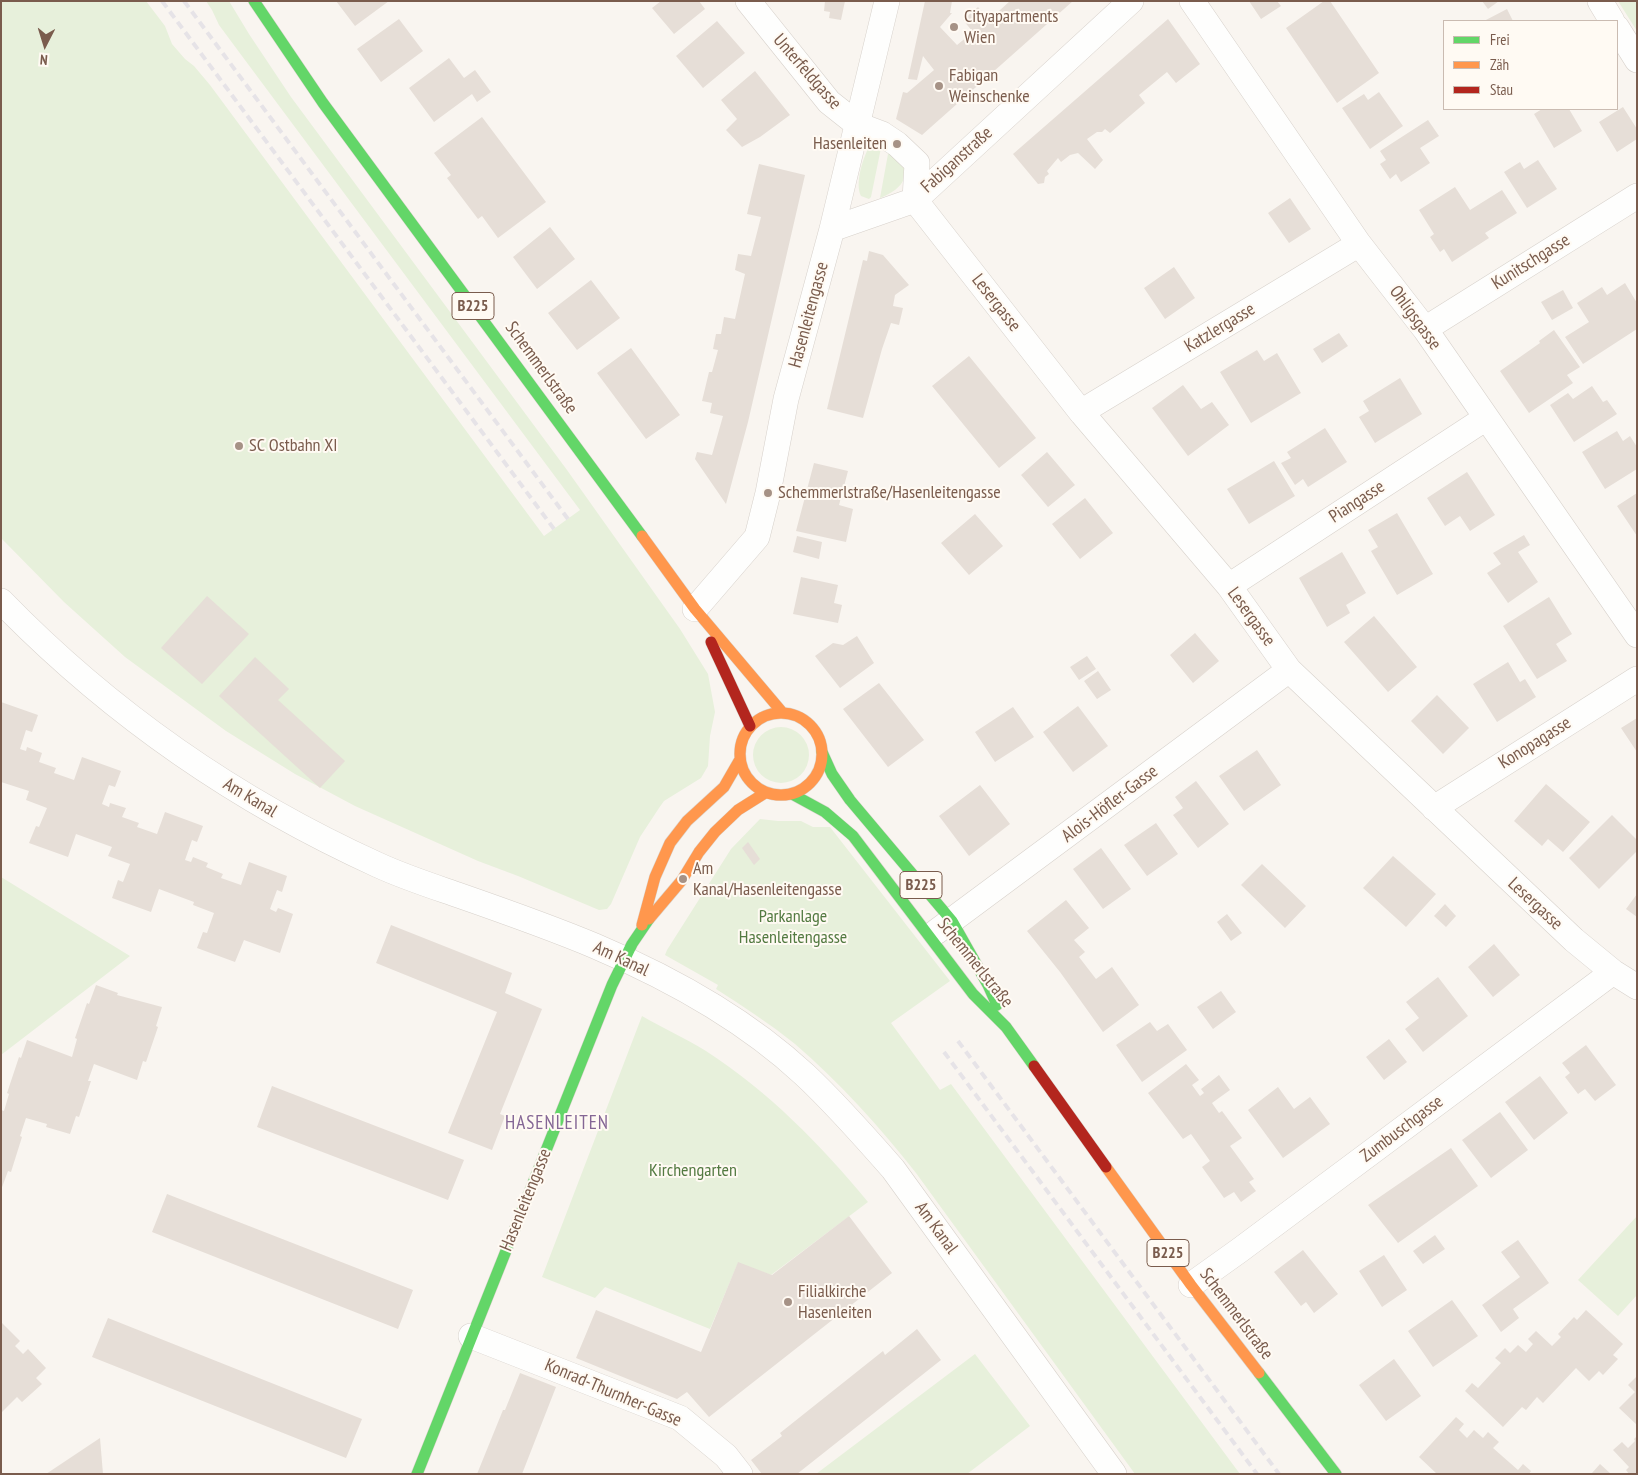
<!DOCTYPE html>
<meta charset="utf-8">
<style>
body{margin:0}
#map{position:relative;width:1638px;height:1475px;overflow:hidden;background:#f9f5f0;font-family:"PT Sans Narrow",sans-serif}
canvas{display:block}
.frame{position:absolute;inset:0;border:2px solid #7a5c4d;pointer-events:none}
.legend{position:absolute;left:1443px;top:20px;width:175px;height:90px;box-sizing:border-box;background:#fffaf3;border:1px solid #cabbb1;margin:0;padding:6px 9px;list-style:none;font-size:15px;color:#7a5c4d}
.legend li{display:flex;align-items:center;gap:10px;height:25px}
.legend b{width:25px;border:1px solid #cabbb1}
.north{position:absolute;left:20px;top:20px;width:50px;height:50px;-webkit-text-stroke:4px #fffaf3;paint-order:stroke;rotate:185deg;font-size:14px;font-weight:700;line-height:20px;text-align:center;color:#7a5c4d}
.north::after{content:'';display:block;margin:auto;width:18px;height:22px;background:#7a5c4d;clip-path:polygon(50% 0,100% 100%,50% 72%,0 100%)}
</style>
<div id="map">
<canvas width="1638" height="1475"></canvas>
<div class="frame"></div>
<ul class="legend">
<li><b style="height:6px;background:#63d668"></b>Frei</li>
<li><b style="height:6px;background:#ff974d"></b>Zäh</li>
<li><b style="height:6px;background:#b3261e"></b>Stau</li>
</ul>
<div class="north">N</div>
</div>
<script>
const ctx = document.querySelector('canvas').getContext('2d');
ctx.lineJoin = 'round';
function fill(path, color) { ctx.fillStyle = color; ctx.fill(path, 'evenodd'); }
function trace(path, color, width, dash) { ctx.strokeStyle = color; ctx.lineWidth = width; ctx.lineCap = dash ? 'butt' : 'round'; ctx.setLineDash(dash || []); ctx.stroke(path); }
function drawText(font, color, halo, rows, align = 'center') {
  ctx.font = font + ' "PT Sans Narrow",sans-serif'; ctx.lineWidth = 4; ctx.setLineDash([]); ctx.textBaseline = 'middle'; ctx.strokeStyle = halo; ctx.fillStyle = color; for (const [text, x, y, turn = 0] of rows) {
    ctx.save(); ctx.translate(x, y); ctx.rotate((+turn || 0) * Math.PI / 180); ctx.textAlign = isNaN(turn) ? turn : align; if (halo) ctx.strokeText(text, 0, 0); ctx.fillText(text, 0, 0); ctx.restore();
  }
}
fill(new Path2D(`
 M 1,1 L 146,1 L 165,26 L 172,44 L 185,59 L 194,66 L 210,85 L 544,536 L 580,510 L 239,52 L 219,25 L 212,10 L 206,1 L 229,1 L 249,34 L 291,97 L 567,470 L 680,629 L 708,674 L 715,712 L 710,736 L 708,766 L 701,778 L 664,801 L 659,808 L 640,837 L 611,904 L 607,909 L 599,910 L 518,876 L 478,861 L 355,806 L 295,774 L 226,731 L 125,657 L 64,602 L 1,538 Z
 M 1618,1 L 1637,1 L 1637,31 Z
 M 876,147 L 881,148 L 871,197 L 869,199 L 861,196 C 855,184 862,161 868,149 Z
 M 888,154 L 893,154 C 895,156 900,159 902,162 C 913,180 894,193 880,198 Z
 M753 755a28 28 0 1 1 56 0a28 28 0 1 1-56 0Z
 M 760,819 L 778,821 L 801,821 L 813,827 L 830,827 L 950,981 L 891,1023 L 940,1090 L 951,1084 L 1240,1474 L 1135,1474 L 916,1173 C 879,1126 840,1083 795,1044 C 770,1024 743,1006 716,989 L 718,985 L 665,955 L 667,950 L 731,849 Z
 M 1,877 L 130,956 L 1,1055 Z
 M 642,1016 C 663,1028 685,1038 706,1051 C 768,1091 821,1145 868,1202 L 771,1275 L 738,1263 L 710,1329 L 605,1287 L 595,1298 L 542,1277 Z
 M 1637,1216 L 1637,1295 L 1618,1316 L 1578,1280 Z
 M 975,1354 L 1030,1426 L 967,1474 L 816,1474 Z`), '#e7f0db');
fill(new Path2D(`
 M 336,1 L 389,1 L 355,26 Z
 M 661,1 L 699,1 L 705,9 L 674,34 L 652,8 Z
 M 825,1 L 845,1 L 841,20 L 829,18 L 830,12 L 824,11 Z
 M 925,1 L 952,1 L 950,13 L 952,13 L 940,27 L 957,45 L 973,32 L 963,20 L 978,7 L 989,20 L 1010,1 L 1073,1 L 922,135 L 896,119 L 903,92 L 907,93 L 934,70 L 923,56 L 917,80 L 908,79 Z
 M 1249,1 L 1277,1 L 1281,6 L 1261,19 Z
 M 1324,1 L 1330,1 L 1379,73 L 1337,103 L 1286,28 Z
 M 1482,1 L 1499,1 L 1488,9 Z
 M 1507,9 L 1513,21 L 1484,21 Z
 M 399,19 L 423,51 L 381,82 L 357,49 Z
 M 1168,19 L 1200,64 L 1176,83 L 1167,72 L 1139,95 L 1145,103 L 1110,133 L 1105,129 L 1102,132 L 1097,132 L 1087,139 L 1103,160 L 1095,169 L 1078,153 L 1070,155 L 1061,162 L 1058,158 L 1047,171 L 1049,174 L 1045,177 L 1044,183 L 1038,184 L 1013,154 Z
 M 717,21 L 745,53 L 703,88 L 676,56 Z
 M 449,58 L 464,78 L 475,70 L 491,92 L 477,102 L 472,94 L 434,122 L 409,88 Z
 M 755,71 L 790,115 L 760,137 L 742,147 L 726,130 L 737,119 L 721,100 Z
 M 1379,92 L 1403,126 L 1370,149 L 1342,108 L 1364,94 L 1368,100 Z
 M 1623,107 L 1637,129 L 1637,139 L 1617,152 L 1599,122 Z
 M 1542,109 L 1569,109 L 1582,131 L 1554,148 L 1534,114 Z
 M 482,117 L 546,202 L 498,238 L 482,216 L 478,219 L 447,178 L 451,175 L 434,153 Z
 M 1428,120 L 1439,136 L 1420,148 L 1430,163 L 1401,182 L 1396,174 L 1390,179 L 1380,164 L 1386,160 L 1380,151 Z
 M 1538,160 L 1557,189 L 1527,208 L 1504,172 L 1520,162 L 1524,169 Z
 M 759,164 L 805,175 L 748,422 L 726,504 L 695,459 L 697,452 L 712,455 L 723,416 L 710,413 L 712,403 L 702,401 L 709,372 L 712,372 L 718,350 L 713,349 L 716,334 L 721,334 L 724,317 L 735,319 L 745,274 L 735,270 L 738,254 L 751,256 L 761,217 L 747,214 Z
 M 1455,187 L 1470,210 L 1502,190 L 1517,213 L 1485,233 L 1489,238 L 1452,262 L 1444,249 L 1440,252 L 1430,237 L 1434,234 L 1419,210 Z
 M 1290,198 L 1311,229 L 1289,243 L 1268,213 Z
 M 550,227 L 575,259 L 537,289 L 513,257 Z
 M 869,251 L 883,255 L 909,285 L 895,295 L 893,306 L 903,308 L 899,325 L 891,323 L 882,349 L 863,418 L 827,409 L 863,260 L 867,261 Z
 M 1174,267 L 1195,298 L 1165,319 L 1144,288 Z
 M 591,280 L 620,318 L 577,350 L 548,313 Z
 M 1625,283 L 1637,303 L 1637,329 L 1583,364 L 1565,337 L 1589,322 L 1577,303 L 1602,287 L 1607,295 Z
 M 1563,290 L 1573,308 L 1552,320 L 1541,302 Z
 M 1554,330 L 1580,367 L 1567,375 L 1573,383 L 1529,413 L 1500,371 L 1540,343 L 1539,341 Z
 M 1339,333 L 1348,346 L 1322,363 L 1313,349 Z
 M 631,348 L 680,415 L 646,439 L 597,373 Z
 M 1257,350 L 1264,361 L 1277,353 L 1301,393 L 1251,423 L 1220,372 Z
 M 969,356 L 1036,438 L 999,468 L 932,386 Z
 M 1400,378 L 1422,414 L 1375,443 L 1359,417 L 1369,411 L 1363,401 Z
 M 1183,385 L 1201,409 L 1212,402 L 1229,425 L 1188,456 L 1152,408 Z
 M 1592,386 L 1603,402 L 1607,400 L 1617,414 L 1574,442 L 1550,405 L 1568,393 L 1573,399 Z
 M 1325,428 L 1347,462 L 1308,487 L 1303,479 L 1295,485 L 1281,463 L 1291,458 L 1287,452 Z
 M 1617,431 L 1623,441 L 1630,436 L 1637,447 L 1637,469 L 1605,489 L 1582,452 Z
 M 1047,452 L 1075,485 L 1048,507 L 1021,475 Z
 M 1274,461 L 1295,496 L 1249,524 L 1227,489 Z
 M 814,463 L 848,471 L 839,505 L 853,509 L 846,542 L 796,531 Z
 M 1467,472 L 1495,515 L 1470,531 L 1460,516 L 1445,526 L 1427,498 Z
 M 1637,493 L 1637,536 L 1617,506 Z
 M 1085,498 L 1113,533 L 1080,559 L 1052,524 Z
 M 1397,513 L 1433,574 L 1397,595 L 1371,551 L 1378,547 L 1368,530 Z
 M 975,514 L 1003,546 L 969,575 L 941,543 Z
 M 1524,535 L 1530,545 L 1518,552 L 1538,582 L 1508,603 L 1487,573 L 1501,564 L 1493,553 Z
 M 797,536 L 822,542 L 819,559 L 793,552 Z
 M 1342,552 L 1366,593 L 1346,605 L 1350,613 L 1327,627 L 1299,578 Z
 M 801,577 L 838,585 L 834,603 L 842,605 L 838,623 L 793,614 Z
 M 207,596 L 249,634 L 202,684 L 161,648 Z
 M 1549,597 L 1572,634 L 1556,644 L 1567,661 L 1537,679 L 1503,626 Z
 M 1374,616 L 1417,667 L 1388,692 L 1344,642 Z
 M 1195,633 L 1219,661 L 1193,683 L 1170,655 Z
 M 857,636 L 874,663 L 840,688 L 815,656 L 833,643 L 843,645 Z
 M 1087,656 L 1096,669 L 1079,680 L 1070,667 Z
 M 255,657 L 289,689 L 278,700 L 345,761 L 320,788 L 219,696 Z
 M 1508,662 L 1520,682 L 1525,679 L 1536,697 L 1497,722 L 1473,684 Z
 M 1098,671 L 1111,690 L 1097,699 L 1084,681 Z
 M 879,683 L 924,740 L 888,767 L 843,709 Z
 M 1437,695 L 1469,728 L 1443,754 L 1411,721 Z
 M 1,702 L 38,715 L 32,732 L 26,730 L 20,749 L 26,751 L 27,747 L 42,753 L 39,762 L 56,768 L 54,773 L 74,780 L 82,757 L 121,771 L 115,787 L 109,785 L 102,804 L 109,807 L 110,803 L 126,808 L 122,817 L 139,823 L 137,827 L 157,834 L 165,812 L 203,826 L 197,842 L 192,840 L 185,860 L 191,862 L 193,857 L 208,863 L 206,867 L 223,874 L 221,878 L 241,885 L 249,862 L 287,876 L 282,892 L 277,890 L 270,909 L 276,912 L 278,908 L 293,914 L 280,953 L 244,940 L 235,962 L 197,948 L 203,932 L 207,933 L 214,913 L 193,905 L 194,902 L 159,889 L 151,912 L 112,898 L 118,880 L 123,882 L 130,864 L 108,856 L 112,847 L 76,834 L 68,857 L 29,843 L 36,826 L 39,827 L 47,808 L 26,800 L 29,791 L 1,782 Z
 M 1078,706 L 1108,746 L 1073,772 L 1043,732 Z
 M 1013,707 L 1034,737 L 995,762 L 975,732 Z
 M 1637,718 L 1637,752 L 1621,728 Z
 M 1257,750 L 1281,785 L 1244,811 L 1219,776 Z
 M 1196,781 L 1229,824 L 1198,848 L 1173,815 L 1183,808 L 1175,797 Z
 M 1546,784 L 1590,822 L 1563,852 L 1548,839 L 1542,846 L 1514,821 Z
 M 980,785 L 1010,824 L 969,856 L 939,816 Z
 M 1612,815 L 1637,840 L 1637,851 L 1599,889 L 1569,858 Z
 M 1156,823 L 1178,854 L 1147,876 L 1124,845 Z
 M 748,842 L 760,859 L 754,865 L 742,848 Z
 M 1101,848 L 1131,889 L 1103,909 L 1073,869 Z
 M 1393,856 L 1436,894 L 1406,927 L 1363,888 Z
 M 1262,864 L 1306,906 L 1285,928 L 1241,885 Z
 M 1637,894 L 1637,917 L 1626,909 Z
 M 1066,900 L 1089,928 L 1074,940 L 1085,952 L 1079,957 L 1096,979 L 1112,967 L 1139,1005 L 1103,1032 L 1060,972 L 1027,931 Z
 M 1445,904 L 1456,916 L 1446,927 L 1434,916 Z
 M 1227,914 L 1242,933 L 1231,941 L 1217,922 Z
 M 391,925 L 512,973 L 505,993 L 542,1009 L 500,1114 L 505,1116 L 492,1150 L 448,1133 L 497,1012 L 376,963 Z
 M 1494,944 L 1520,975 L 1493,997 L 1468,967 Z
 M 1438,977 L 1468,1016 L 1423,1052 L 1405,1029 L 1419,1018 L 1406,1002 Z
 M 96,985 L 118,993 L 117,995 L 162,1007 L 156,1026 L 158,1027 L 146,1062 L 143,1061 L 137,1080 L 94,1064 L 88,1081 L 91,1081 L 79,1117 L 76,1116 L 70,1134 L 46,1127 L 47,1124 L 26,1118 L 20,1136 L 22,1137 L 11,1172 L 8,1171 L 1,1190 L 1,1110 L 4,1111 L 9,1094 L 7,1093 L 19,1057 L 21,1058 L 27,1040 L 72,1057 L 77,1039 L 75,1038 L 87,1003 L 89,1004 Z
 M 1221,991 L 1236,1012 L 1213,1029 L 1197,1007 Z
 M 1150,1022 L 1157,1031 L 1168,1024 L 1187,1050 L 1142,1082 L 1116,1045 Z
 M 1389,1039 L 1407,1062 L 1384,1080 L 1366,1057 Z
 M 1586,1045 L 1616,1085 L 1595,1101 L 1585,1089 L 1578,1094 L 1565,1077 L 1570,1073 L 1562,1063 Z
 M 1186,1064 L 1199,1080 L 1192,1085 L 1200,1096 L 1204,1093 L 1201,1089 L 1219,1075 L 1230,1090 L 1212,1103 L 1219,1113 L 1222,1111 L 1242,1138 L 1230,1146 L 1254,1179 L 1249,1182 L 1256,1191 L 1241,1202 L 1234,1192 L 1224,1198 L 1202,1167 L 1210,1161 L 1191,1134 L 1183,1139 L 1148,1093 Z
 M 1540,1076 L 1568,1113 L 1534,1140 L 1505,1102 Z
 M 272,1086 L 464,1160 L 448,1200 L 257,1127 Z
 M 1278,1087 L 1294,1109 L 1310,1097 L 1330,1124 L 1283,1158 L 1248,1110 Z
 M 1500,1112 L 1528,1150 L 1491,1178 L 1462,1140 Z
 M 1451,1148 L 1478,1186 L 1398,1243 L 1368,1205 Z
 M 167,1194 L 413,1290 L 398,1329 L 152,1232 Z
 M 849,1216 L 892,1273 L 709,1417 L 687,1392 L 677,1399 L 576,1358 L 596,1310 L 701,1352 L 738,1262 L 772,1275 Z
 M 1435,1235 L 1445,1249 L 1423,1264 L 1413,1251 Z
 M 1518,1240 L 1549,1283 L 1513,1309 L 1519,1318 L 1501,1332 L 1482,1305 L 1520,1277 L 1501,1252 Z
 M 1303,1250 L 1338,1294 L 1314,1313 L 1306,1302 L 1301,1306 L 1274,1272 Z
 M 1384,1255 L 1407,1290 L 1382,1307 L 1359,1271 Z
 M 1452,1300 L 1478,1336 L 1433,1367 L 1408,1331 Z
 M 1586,1310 L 1623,1344 L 1613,1355 L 1618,1359 L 1603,1375 L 1599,1371 L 1589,1381 L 1576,1368 L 1543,1403 L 1537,1397 L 1526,1410 L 1522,1407 L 1503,1427 L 1465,1391 L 1472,1383 L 1478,1388 L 1501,1363 L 1495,1358 L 1505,1348 L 1510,1353 L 1518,1345 L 1526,1352 L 1533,1344 L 1528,1339 L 1536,1331 L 1552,1346 L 1561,1337 L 1558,1334 L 1574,1317 L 1577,1320 Z
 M 108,1318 L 362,1419 L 346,1458 L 92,1357 Z
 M 1,1322 L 20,1341 L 15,1346 L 23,1354 L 28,1349 L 46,1368 L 36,1378 L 42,1384 L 22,1402 L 17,1397 L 1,1413 Z
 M 917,1329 L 941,1360 L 797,1474 L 762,1474 L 751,1460 L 782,1436 L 780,1433 L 883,1351 L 885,1355 Z
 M 1394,1359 L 1421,1396 L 1386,1421 L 1359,1385 Z
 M 520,1373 L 556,1387 L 522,1474 L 477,1474 L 503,1410 L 505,1410 Z
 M 1637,1376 L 1637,1425 L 1619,1408 L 1635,1392 L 1628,1385 Z
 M 1456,1417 L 1464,1424 L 1459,1430 L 1467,1438 L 1474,1430 L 1483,1438 L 1488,1432 L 1499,1442 L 1493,1448 L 1518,1470 L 1523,1464 L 1531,1471 L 1529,1474 L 1437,1474 L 1419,1457 Z
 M 1637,1436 L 1637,1474 L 1629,1474 L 1626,1470 L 1629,1467 L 1613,1450 L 1622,1442 L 1628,1448 L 1635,1441 L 1634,1439 Z
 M 100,1438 L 103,1474 L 46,1474 Z
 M 1600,1464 L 1611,1474 L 1592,1473 Z`), '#e6ded7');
const street = new Path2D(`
 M 748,1 L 829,102 L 858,125 L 882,134 L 897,144 L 917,163 L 915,200
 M 1192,1 L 1359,244 L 1425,329 L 1637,635
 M 1600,1 L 1612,21
 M 1617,28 L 1637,60
 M 915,200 L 1081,412 L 1229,586 L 1289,670 L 1574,940 L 1613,972 L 1637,987
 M 832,229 L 915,200 L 1131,1
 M 1425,329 L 1637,196
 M 1081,412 L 1359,244
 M 1229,586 L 1486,418
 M 1,601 C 109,712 237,801 378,865 C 404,877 432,886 458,895 C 504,911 550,927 595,946 C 668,977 746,1020 805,1075 C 836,1104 865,1137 893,1169 L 1114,1474
 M 695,609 L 757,537 L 768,493 L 786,399 L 832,229 L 887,1
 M 1434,808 L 1637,679
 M 936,932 L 1289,670
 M 1191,1285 L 1240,1250 L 1613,972
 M 471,1336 L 680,1418 L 726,1456 L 740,1474`);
const fast = new Path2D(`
 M 254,1 L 323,103 L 642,536
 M 822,752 L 832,774 L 850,800 L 952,921 L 988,985 L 997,1005
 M 792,794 L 825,812 L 853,836 L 973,994 L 1006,1027 L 1034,1066
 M 1259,1373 L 1336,1474
 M 417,1474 L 612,985 L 632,944 L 649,919`);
const slow = new Path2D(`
 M 642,536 L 695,609 L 782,712
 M740 754a41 41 0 1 1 82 0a41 41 0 1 1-82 0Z
 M 649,919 L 682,880 L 699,852 L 715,832 L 738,810 L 765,793
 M 642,925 L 655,877 L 670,843 L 687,821 L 724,787 L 739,761
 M 1106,1167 L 1191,1285 L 1259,1373`);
const jam = new Path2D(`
 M 711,642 L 750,726
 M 1034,1066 L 1106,1167`);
trace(street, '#d7d1cb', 26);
trace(fast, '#d9d2cb', 12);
trace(slow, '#d9d2cb', 12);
trace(jam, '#d9d2cb', 12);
trace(street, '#fefefd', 25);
trace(fast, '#63d668', 11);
trace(slow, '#ff974d', 11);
trace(jam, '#b3261e', 11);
trace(new Path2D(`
 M 162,1 L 554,529
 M 184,1 L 568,519
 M 958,1041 L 1279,1474
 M 944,1052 L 1257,1474`), '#e6e3e7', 4, [8, 5]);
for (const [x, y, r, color] of [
 [954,27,5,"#a69286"],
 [939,86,5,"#a69286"],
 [897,144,5,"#a69286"],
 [239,446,5,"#a69286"],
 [768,493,5,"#a69286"],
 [683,879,5,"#a69286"],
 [788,1302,5,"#a69286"]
]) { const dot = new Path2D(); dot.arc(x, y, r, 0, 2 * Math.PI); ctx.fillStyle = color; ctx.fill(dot); trace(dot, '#fffaf3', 2); }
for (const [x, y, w] of [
 [473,306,42],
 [921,885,42],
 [1168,1253,42]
]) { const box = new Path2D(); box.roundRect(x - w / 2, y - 13.5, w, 27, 4); ctx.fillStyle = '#fffaf3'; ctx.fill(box); trace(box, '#7a5c4d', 1); }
drawText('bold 16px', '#7a5c4d', null, [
 ["B225",473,306],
 ["B225",921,885],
 ["B225",1168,1253]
]);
drawText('18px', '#7a5c4d', '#fffaf3', [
 ["Cityapartments",964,17],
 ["Wien",964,38],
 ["Fabigan",949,76],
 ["Weinschenke",949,97],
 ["Hasenleiten",887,144,"right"],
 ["SC Ostbahn XI",249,446],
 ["Schemmerlstraße/Hasenleitengasse",778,493],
 ["Am",693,869],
 ["Kanal/Hasenleitengasse",693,890],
 ["Filialkirche",798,1292],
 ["Hasenleiten",798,1313]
], 'left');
drawText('18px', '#7a5c4d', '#fffaf3', [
 ["Unterfeldgasse",807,72,49],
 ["Fabiganstraße",957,160,-42],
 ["Kunitschgasse",1531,262,-32],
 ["Lesergasse",996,303,52],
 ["Hasenleitengasse",809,315,-75],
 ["Ohligsgasse",1415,318,54],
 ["Katzlergasse",1220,328,-31],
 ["Schemmerlstraße",541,368,54],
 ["Piangasse",1357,502,-33],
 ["Lesergasse",1251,617,54],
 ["Konopagasse",1535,743,-32],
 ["Am Kanal",250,798,31],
 ["Alois-Höfler-Gasse",1110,804,-37],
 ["Lesergasse",1535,904,43],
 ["Am Kanal",621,959,25],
 ["Schemmerlstraße",975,963,51],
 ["Zumbuschgasse",1402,1129,-37],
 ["Hasenleitengasse",526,1200,-68],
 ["Am Kanal",936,1228,54],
 ["Schemmerlstraße",1236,1314,53],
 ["Konrad-Thurnher-Gasse",613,1393,23]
]);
drawText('18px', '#537a41', '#fffaf3', [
 ["Parkanlage",793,917],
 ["Hasenleitengasse",793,938],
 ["Kirchengarten",693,1171]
]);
ctx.letterSpacing = '1px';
drawText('19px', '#846695', '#fffaf3', [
 ["HASENLEITEN",557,1124]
]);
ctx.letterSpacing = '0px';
</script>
